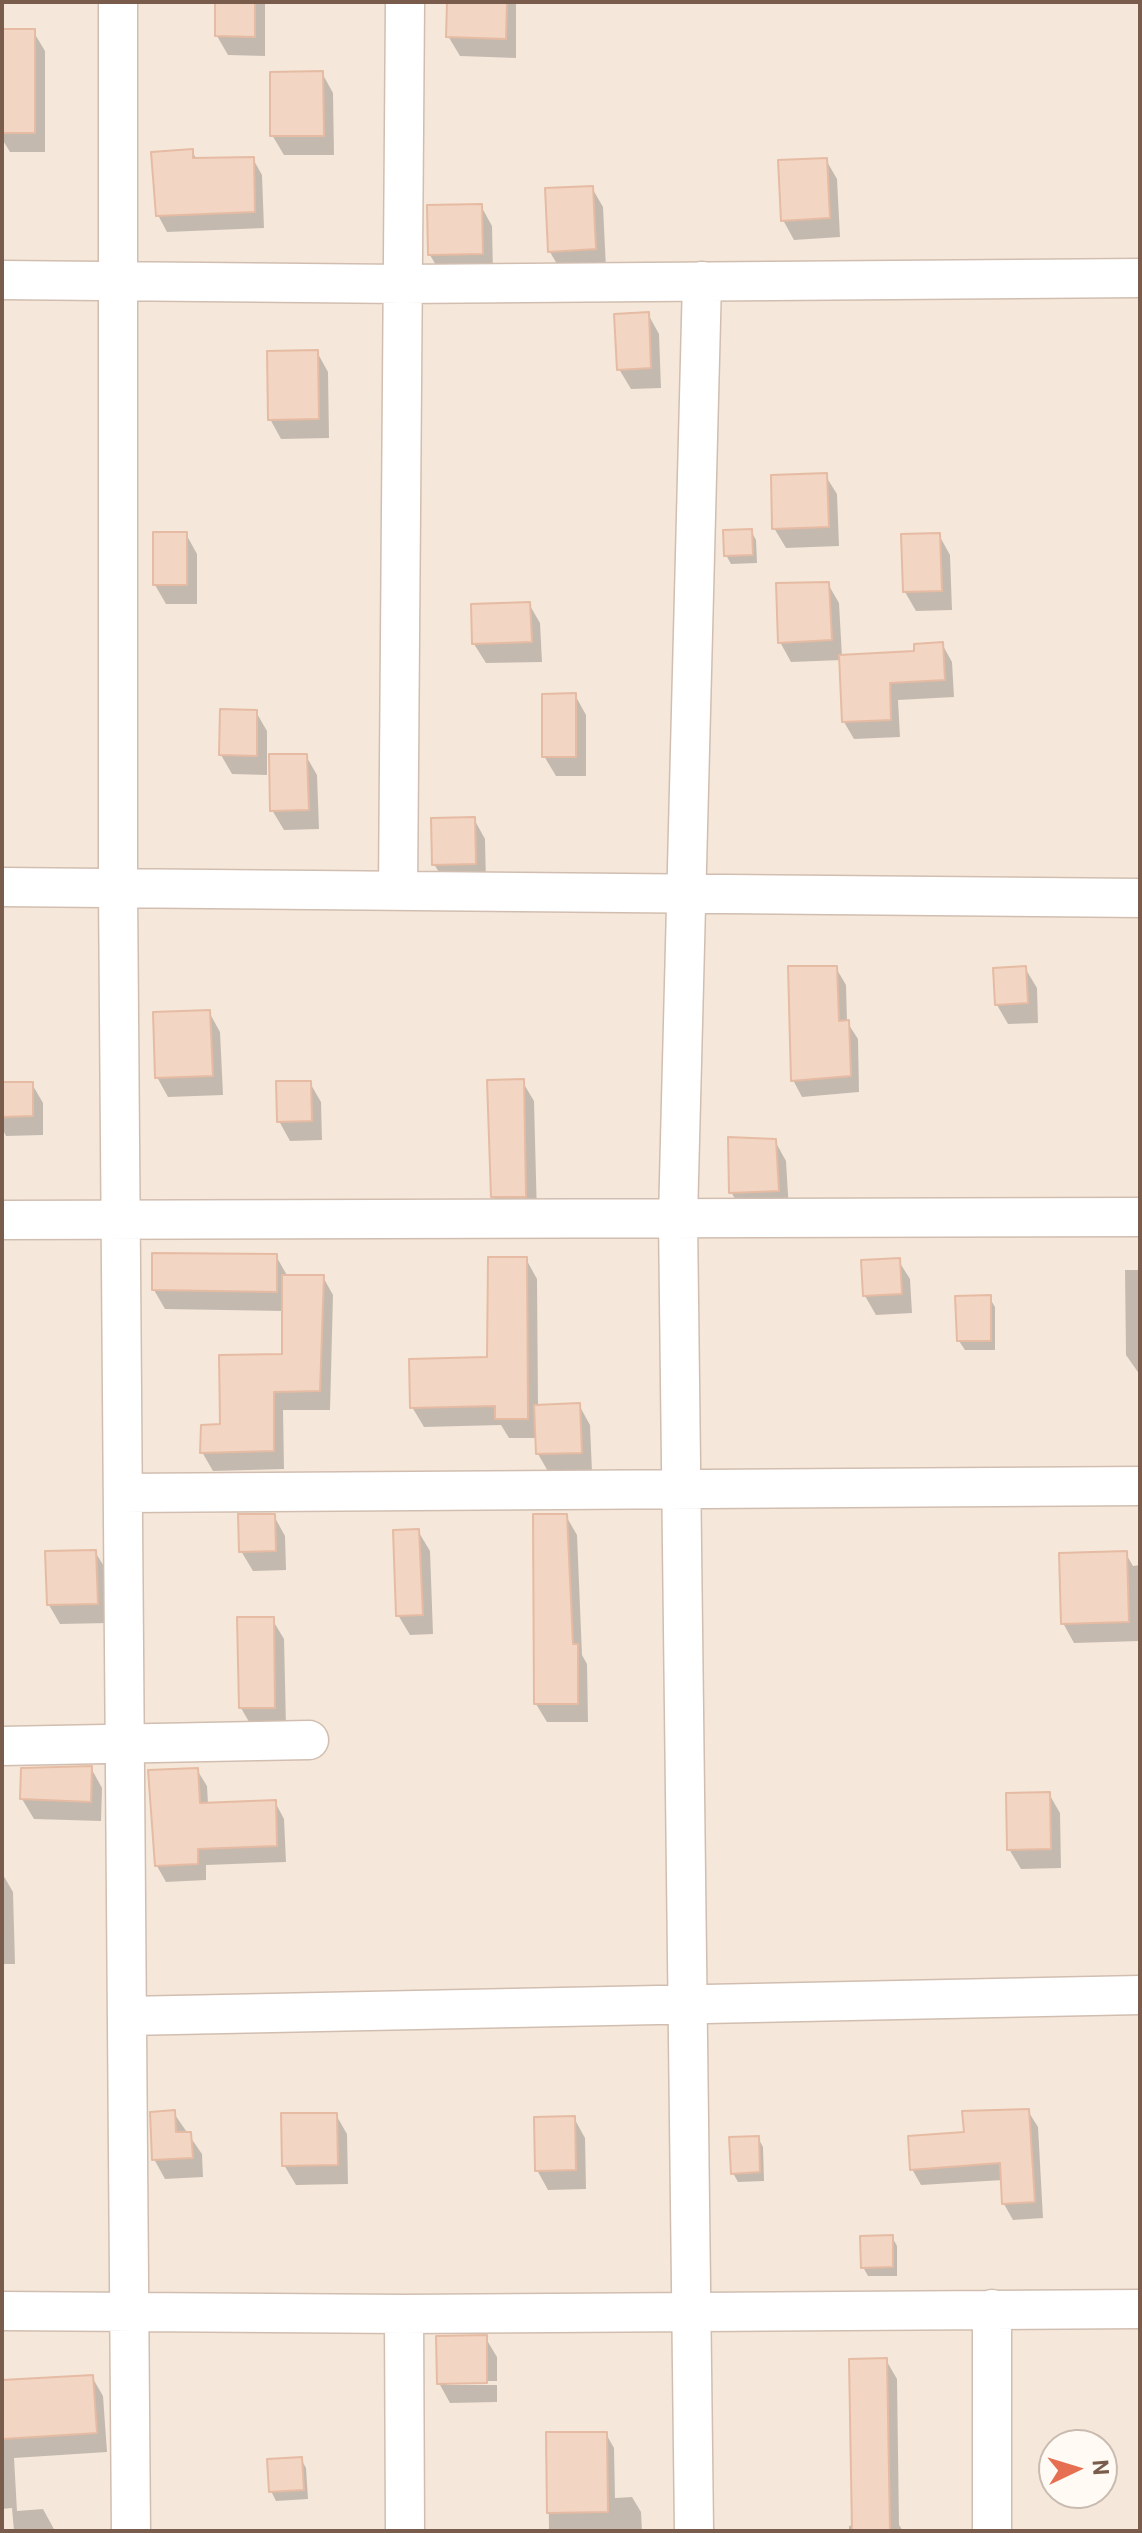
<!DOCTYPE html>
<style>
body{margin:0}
#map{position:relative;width:1142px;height:2533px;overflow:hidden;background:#fdf6ec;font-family:Roboto,sans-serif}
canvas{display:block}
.frame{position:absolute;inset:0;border:4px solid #7a5c4d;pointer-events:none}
.north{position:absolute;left:1038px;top:2429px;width:80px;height:80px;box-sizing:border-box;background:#fffaf3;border:2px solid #cabbb1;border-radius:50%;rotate:86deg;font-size:22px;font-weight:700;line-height:32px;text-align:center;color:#7a5c4d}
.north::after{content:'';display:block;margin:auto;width:28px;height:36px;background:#e76f51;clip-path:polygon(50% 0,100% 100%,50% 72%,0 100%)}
</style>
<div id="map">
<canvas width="1142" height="2533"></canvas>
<div class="frame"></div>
<div class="north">N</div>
</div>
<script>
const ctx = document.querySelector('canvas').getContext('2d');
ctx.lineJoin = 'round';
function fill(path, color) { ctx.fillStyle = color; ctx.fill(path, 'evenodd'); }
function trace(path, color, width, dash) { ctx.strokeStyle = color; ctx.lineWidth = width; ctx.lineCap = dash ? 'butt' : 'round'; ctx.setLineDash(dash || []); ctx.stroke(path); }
fill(new Path2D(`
 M 2,2 L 1140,2 L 1140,2531 L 2,2531 ZM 1054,2445 L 1102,2445 L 1102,2493 L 1054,2493 Z`), '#f5e8da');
fill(new Path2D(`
 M 217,2 L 265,2 L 265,56 L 228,55 L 217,36 Z
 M 449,2 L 516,2 L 516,58 L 460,56 L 448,36 Z
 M 2,31 L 33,31 L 45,51 L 45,152 L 10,152 L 2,139 Z
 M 322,73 L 333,93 L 334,155 L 284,155 L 272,135 Z
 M 192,151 L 197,160 L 253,159 L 262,175 L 264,228 L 167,232 L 158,215 Z
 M 826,160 L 837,179 L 840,237 L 794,240 L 783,220 Z
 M 592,188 L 603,207 L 606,268 L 561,271 L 550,252 Z
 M 481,206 L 492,226 L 493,274 L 441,274 L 430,255 Z
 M 648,314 L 659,334 L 661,388 L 631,389 L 619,369 Z
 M 317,352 L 328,372 L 329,438 L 281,439 L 270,419 Z
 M 825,475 L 837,494 L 839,546 L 786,548 L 774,528 Z
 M 751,531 L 756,540 L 757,563 L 731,564 L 726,555 Z
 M 186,534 L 197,554 L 197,604 L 166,604 L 155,585 Z
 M 939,535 L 950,555 L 952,610 L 916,611 L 905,592 Z
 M 828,584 L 839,603 L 842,657 L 916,653 L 942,644 L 952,662 L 954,697 L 898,700 L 900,737 L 854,739 L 844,722 L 842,660 L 791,662 L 780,642 Z
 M 529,604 L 540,623 L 542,662 L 486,663 L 474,644 Z
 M 575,695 L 586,715 L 586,776 L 556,776 L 544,756 Z
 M 256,712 L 267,731 L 267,775 L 232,774 L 221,755 Z
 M 306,756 L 317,775 L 319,829 L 284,830 L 272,810 Z
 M 474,819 L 485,839 L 486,883 L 446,884 L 434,864 Z
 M 836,968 L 846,985 L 847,1022 L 858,1039 L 859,1092 L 802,1097 L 793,1080 Z
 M 1025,968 L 1037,988 L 1038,1023 L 1008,1024 L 997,1005 Z
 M 209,1012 L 220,1032 L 223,1095 L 168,1097 L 157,1077 Z
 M 522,1081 L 534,1101 L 537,1216 L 504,1216 L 493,1196 Z
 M 310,1083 L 321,1102 L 322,1140 L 290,1141 L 279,1121 Z
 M 2,1084 L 32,1084 L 43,1103 L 43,1135 L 6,1136 L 2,1128 Z
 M 775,1141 L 786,1161 L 789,1211 L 743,1212 L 731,1192 Z
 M 276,1256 L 288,1277 L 323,1277 L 333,1295 L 330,1410 L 283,1410 L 284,1469 L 213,1471 L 202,1452 L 284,1356 L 284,1311 L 165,1309 L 154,1290 Z
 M 526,1259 L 537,1279 L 538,1406 L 579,1405 L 590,1425 L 592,1472 L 549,1473 L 538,1454 L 537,1438 L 509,1438 L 501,1425 L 424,1427 L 412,1407 L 489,1359 Z
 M 898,1260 L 910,1279 L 912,1313 L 876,1315 L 865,1296 Z
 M 1125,1270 L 1140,1270 L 1140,1375 L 1126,1355 Z
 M 989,1297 L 995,1307 L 995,1350 L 965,1350 L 959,1341 Z
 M 274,1516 L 285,1536 L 286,1570 L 253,1571 L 241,1551 Z
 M 566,1516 L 577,1535 L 582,1655 L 587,1664 L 588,1722 L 547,1722 L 536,1704 Z
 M 418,1531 L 430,1551 L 433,1634 L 410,1635 L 398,1615 Z
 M 95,1552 L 107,1571 L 108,1623 L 60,1624 L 49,1605 Z
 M 1126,1554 L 1133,1566 L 1140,1565 L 1140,1641 L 1074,1643 L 1063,1623 Z
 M 272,1619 L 284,1639 L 286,1727 L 252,1727 L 241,1708 Z
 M 91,1768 L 102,1788 L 101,1821 L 34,1819 L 22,1799 Z
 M 197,1770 L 207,1786 L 208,1804 L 275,1802 L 284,1819 L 286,1862 L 206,1865 L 206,1880 L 166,1882 L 157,1866 Z
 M 1049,1794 L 1060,1813 L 1061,1868 L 1021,1869 L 1009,1849 Z
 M 2,1873 L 13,1892 L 15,1964 L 2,1964 Z
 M 1028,2111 L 1038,2127 L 1043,2218 L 1013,2220 L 1004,2204 L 1003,2180 L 921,2185 L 912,2169 L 966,2134 Z
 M 173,2112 L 202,2154 L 203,2177 L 165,2179 L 154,2159 Z
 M 336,2115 L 347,2134 L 348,2184 L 296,2185 L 284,2165 Z
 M 574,2118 L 585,2138 L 586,2189 L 548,2190 L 537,2170 Z
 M 758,2138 L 763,2147 L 764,2181 L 738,2182 L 733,2173 Z
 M 892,2237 L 897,2246 L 897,2276 L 868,2276 L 863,2267 Z
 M 485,2337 L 497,2357 L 497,2402 L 450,2403 L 439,2383 ZM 447,2381 L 497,2381 L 497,2385 L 447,2385 Z
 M 886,2360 L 897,2379 L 899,2525 L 903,2531 L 849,2531 L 849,2526 L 854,2525 Z
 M 2,2377 L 5,2382 L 92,2377 L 103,2396 L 107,2452 L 14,2458 L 17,2511 L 43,2509 L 55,2531 L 14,2531 L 12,2508 L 2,2509 Z
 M 548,2434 L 606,2434 L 614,2448 L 615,2498 L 632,2497 L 641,2512 L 642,2531 L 549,2531 Z
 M 301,2459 L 306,2468 L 308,2499 L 276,2501 L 271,2491 Z`), '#0003');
const building = new Path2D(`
 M 215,2 L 255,2 L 255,37 L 215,36 Z
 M 447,2 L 507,2 L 506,39 L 446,37 Z
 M 2,29 L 35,29 L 35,133 L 2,133 Z
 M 323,71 L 324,136 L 270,136 L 270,72 Z
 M 193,149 L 193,158 L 254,157 L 255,212 L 156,216 L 151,152 Z
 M 827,158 L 830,218 L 781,221 L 778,160 Z
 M 593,186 L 596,249 L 548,252 L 545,188 Z
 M 482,204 L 483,254 L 428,255 L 427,205 Z
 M 649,312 L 651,368 L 617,370 L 614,314 Z
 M 318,350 L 319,419 L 268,420 L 267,351 Z
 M 827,473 L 829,527 L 772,529 L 771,475 Z
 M 752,529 L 753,555 L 724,556 L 723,530 Z
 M 153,532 L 187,532 L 187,585 L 153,585 Z
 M 940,533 L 942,591 L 903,592 L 901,534 Z
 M 829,582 L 832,640 L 778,643 L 776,583 Z
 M 530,602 L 532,642 L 472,644 L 471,604 Z
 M 943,642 L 945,680 L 890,683 L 891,720 L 842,722 L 839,655 L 914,651 L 914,644 Z
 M 576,693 L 576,757 L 542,757 L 542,694 Z
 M 220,709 L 257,710 L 257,756 L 219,755 Z
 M 269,754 L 307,754 L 309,810 L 270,811 Z
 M 475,817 L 476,864 L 432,865 L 431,818 Z
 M 788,966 L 837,966 L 839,1021 L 849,1020 L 851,1076 L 791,1081 Z
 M 1026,966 L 1028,1003 L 995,1005 L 993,968 Z
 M 210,1010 L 213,1076 L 155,1078 L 153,1012 Z
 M 524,1079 L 526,1197 L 491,1197 L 487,1080 Z
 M 276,1081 L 311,1081 L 312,1121 L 277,1122 Z
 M 2,1082 L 33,1082 L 33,1116 L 2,1117 Z
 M 728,1137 L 776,1139 L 779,1191 L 729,1193 Z
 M 152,1253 L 277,1254 L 277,1292 L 152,1290 Z
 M 488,1257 L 527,1257 L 528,1419 L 495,1419 L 495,1406 L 410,1408 L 409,1359 L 487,1357 Z
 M 900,1258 L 902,1294 L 863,1296 L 861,1260 Z
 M 282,1275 L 324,1275 L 320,1391 L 274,1392 L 274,1451 L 200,1453 L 201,1425 L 220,1424 L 219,1355 L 282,1354 Z
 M 991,1295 L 991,1341 L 957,1341 L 955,1296 Z
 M 580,1403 L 582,1453 L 536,1454 L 534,1405 Z
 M 238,1514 L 275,1514 L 276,1551 L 239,1552 Z
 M 533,1514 L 567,1514 L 573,1644 L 578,1644 L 578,1704 L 534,1704 Z
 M 419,1529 L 423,1615 L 396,1616 L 393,1530 Z
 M 96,1550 L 98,1604 L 47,1605 L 45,1551 Z
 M 1127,1551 L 1129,1622 L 1061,1624 L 1059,1553 Z
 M 237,1617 L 274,1617 L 275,1708 L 239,1708 Z
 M 92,1766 L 91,1802 L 20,1799 L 21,1768 Z
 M 198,1768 L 200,1803 L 276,1800 L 277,1846 L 198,1849 L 198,1864 L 155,1866 L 148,1770 Z
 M 1050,1792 L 1051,1849 L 1007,1850 L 1006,1793 Z
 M 1029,2109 L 1035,2202 L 1002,2204 L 1000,2163 L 910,2170 L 908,2136 L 964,2132 L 962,2111 Z
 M 175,2110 L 176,2132 L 191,2132 L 193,2158 L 152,2160 L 150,2112 Z
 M 281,2113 L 337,2113 L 338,2165 L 282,2166 Z
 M 575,2116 L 576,2170 L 535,2171 L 534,2117 Z
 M 759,2136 L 760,2172 L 731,2174 L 729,2137 Z
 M 893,2235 L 893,2267 L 861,2268 L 860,2236 Z
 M 487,2335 L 487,2383 L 437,2384 L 436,2336 Z
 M 887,2358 L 890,2531 L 852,2531 L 849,2359 Z
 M 93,2375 L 97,2433 L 2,2439 L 2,2380 Z
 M 546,2432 L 607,2432 L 608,2512 L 547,2513 Z
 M 302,2457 L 304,2490 L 269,2492 L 267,2459 Z`);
fill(building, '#f3d5c3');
trace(building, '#e6bba3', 2);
const minor = new Path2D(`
 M 118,2 L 118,888 L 131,2531
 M 2,280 L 403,284 L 1140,278
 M 2,887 L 1140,898
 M 398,890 L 405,2
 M 2,1220 L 1140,1217
 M 123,1493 L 1140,1486
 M 2,1746 L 309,1740
 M 127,2016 L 1140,1995
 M 2,2311 L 404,2314 L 1140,2309
 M 404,2314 L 405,2531
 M 694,2531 L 678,1218 L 702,281
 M 992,2531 L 992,2309`);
trace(minor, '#d1beb0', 41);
trace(minor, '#fff', 38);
</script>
